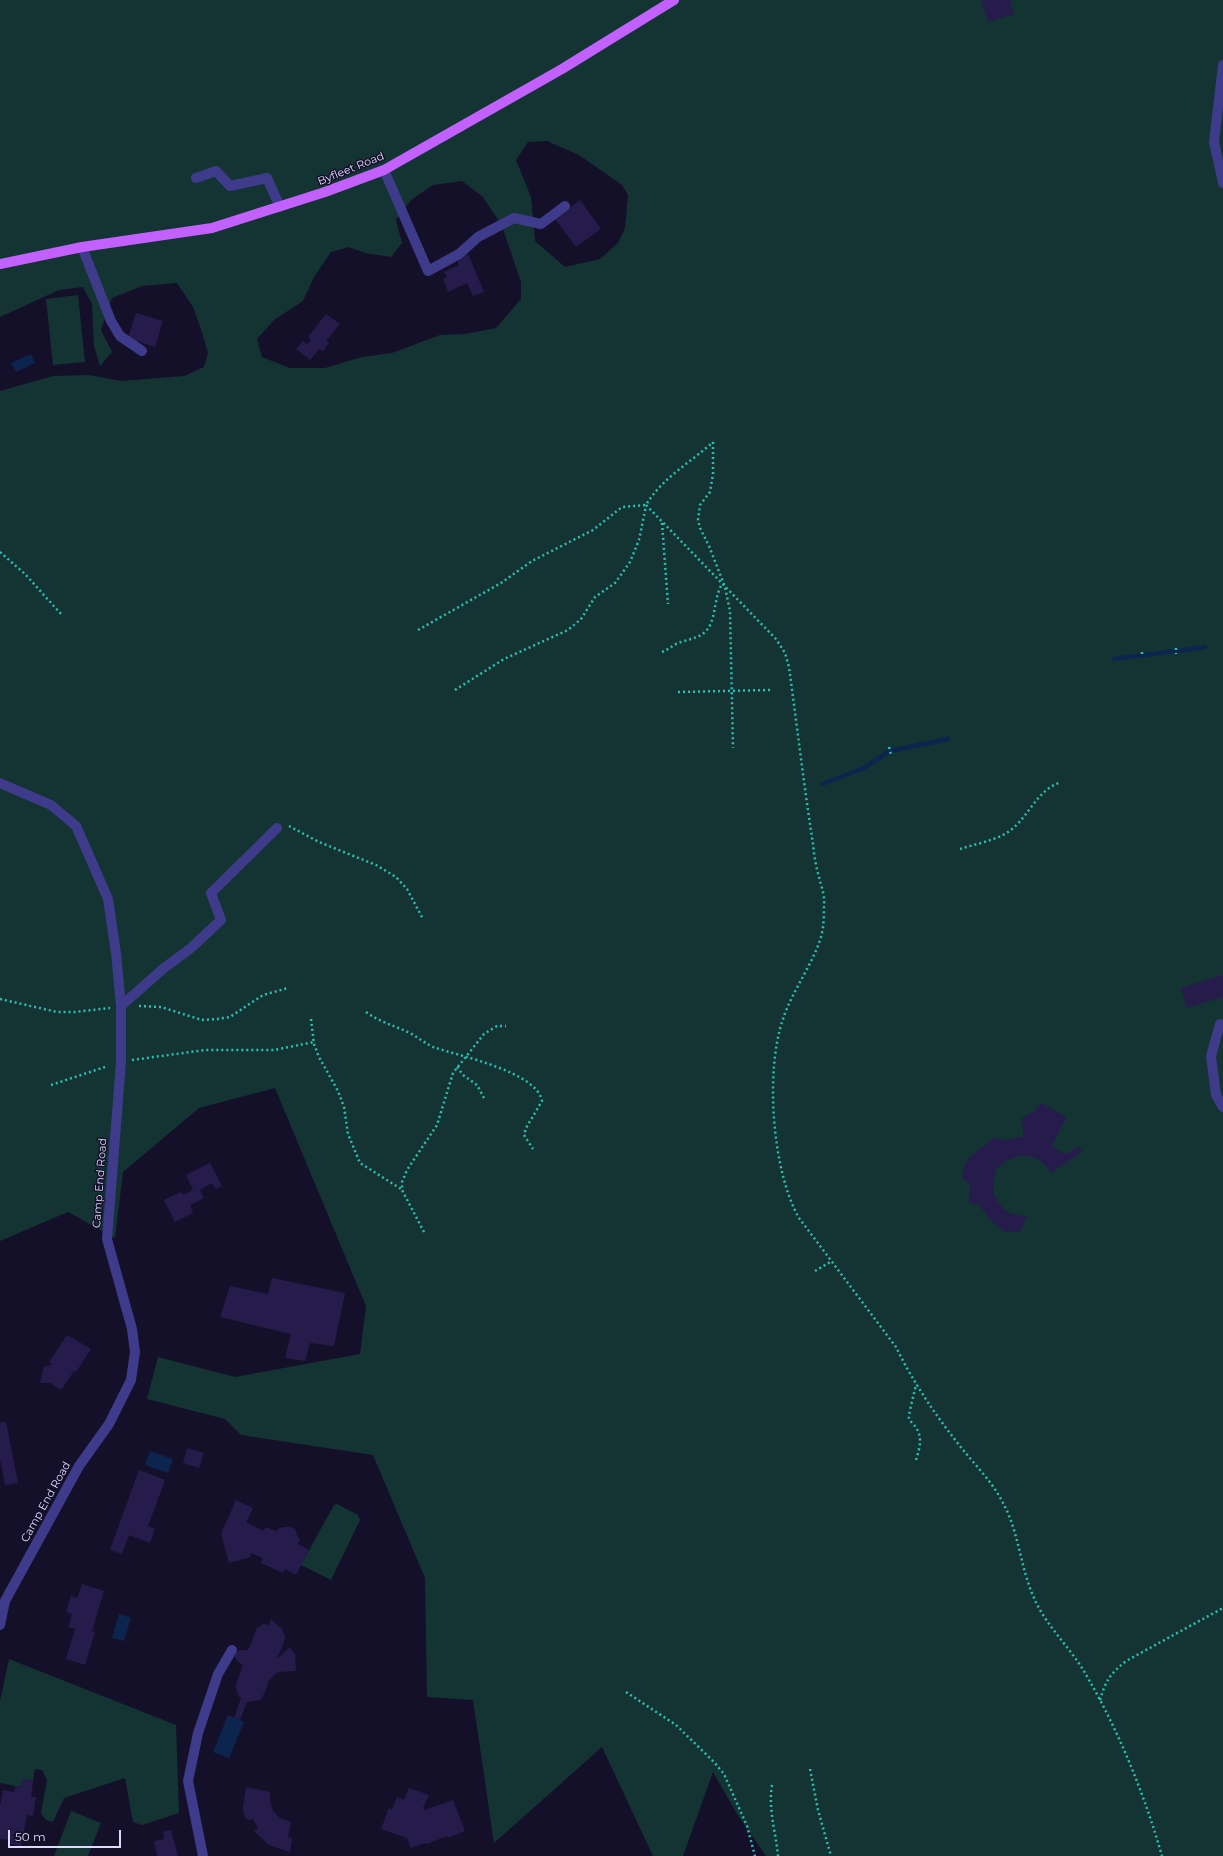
<!DOCTYPE html>
<style>
body{margin:0}
#map{position:relative;width:1223px;height:1856px;overflow:hidden;background:#15102a;font-family:Montserrat,sans-serif}
canvas{display:block}
.scale{position:absolute;left:8px;top:1830px;width:113px;height:18px;box-sizing:border-box;border:2px solid #dedaff;border-top:0;padding-left:5px;font-size:12px;line-height:14px;white-space:nowrap;color:#dedaff;-webkit-text-stroke:3px #15102a;paint-order:stroke}
</style>
<div id="map">
<canvas width="1223" height="1856"></canvas>
<div class="scale">50 m</div>
</div>
<script>
const ctx = document.querySelector('canvas').getContext('2d');
ctx.lineJoin = 'round';
function fill(path, color) { ctx.fillStyle = color; ctx.fill(path, 'evenodd'); }
function trace(path, color, width, dash) { ctx.strokeStyle = color; ctx.lineWidth = width; ctx.lineCap = dash ? 'butt' : 'round'; ctx.setLineDash(dash || []); ctx.stroke(path); }
function drawText(font, color, halo, rows, align = 'center') {
  ctx.font = font + ' Montserrat,sans-serif'; ctx.lineWidth = 3; ctx.setLineDash([]); ctx.textBaseline = 'middle'; ctx.strokeStyle = halo; ctx.fillStyle = color; for (const [text, x, y, turn = 0] of rows) {
    ctx.save(); ctx.translate(x, y); ctx.rotate((+turn || 0) * Math.PI / 180); ctx.textAlign = isNaN(turn) ? turn : align; if (halo) ctx.strokeText(text, 0, 0); ctx.fillText(text, 0, 0); ctx.restore();
  }
}
fill(new Path2D(`
 M 0,0 L 1223,0 L 1223,1856 L 766,1856 L 737,1814 L 713,1772 L 683,1856 L 653,1856 L 602,1747 L 494,1843 L 473,1700 L 427,1697 L 425,1578 L 373,1455 L 241,1435 L 225,1419 L 147,1399 L 158,1357 L 235,1377 L 360,1354 L 366,1306 L 275,1088 L 199,1108 L 123,1172 L 115,1238 L 68,1212 L 0,1241 L 0,391 L 53,376 L 89,375 L 121,381 L 184,376 L 204,367 L 208,353 L 201,329 L 193,307 L 177,283 L 142,286 L 112,298 L 101,330 L 112,352 L 100,366 L 94,346 L 92,304 L 83,287 L 59,290 L 0,317 ZM 547,141 L 579,155 L 622,185 L 628,195 L 625,228 L 618,243 L 600,259 L 565,267 L 535,241 L 531,197 L 516,160 L 528,142 ZM 462,181 L 483,197 L 502,226 L 521,282 L 521,299 L 496,328 L 465,334 L 440,335 L 392,353 L 362,357 L 325,368 L 290,368 L 262,357 L 257,339 L 274,320 L 303,301 L 314,277 L 331,252 L 349,247 L 365,253 L 391,257 L 402,243 L 396,220 L 411,200 L 433,185 Z
 M 78,295 L 85,362 L 53,365 L 46,299 Z
 M 337,1504 L 358,1515 L 360,1520 L 331,1580 L 301,1565 L 334,1505 Z
 M 9,1659 L 176,1725 L 179,1813 L 142,1825 L 133,1822 L 125,1778 L 64,1798 L 53,1822 L 46,1820 L 41,1813 L 47,1780 L 42,1770 L 35,1769 L 33,1781 L 23,1779 L 21,1787 L 0,1783 L 0,1701 Z
 M 71,1811 L 101,1823 L 88,1856 L 54,1856 Z`), '#133433');
fill(new Path2D(`
 M 31,354 L 35,363 L 16,372 L 11,363 Z
 M 150,1451 L 173,1459 L 168,1473 L 145,1465 Z
 M 119,1614 L 131,1618 L 124,1641 L 112,1638 Z
 M 228,1715 L 244,1722 L 229,1758 L 213,1752 Z`), '#0c254e');
trace(new Path2D(`
 M 1114,659 L 1205,647
 M 822,784 L 862,769 L 890,751 L 948,739`), '#0c254e', 4.5);
fill(new Path2D(`
 M 981,0 L 1010,0 L 1014,14 L 988,22 Z
 M 580,200 L 601,229 L 576,247 L 555,219 Z
 M 468,254 L 484,292 L 473,296 L 467,283 L 448,292 L 443,279 L 447,277 L 444,272 L 459,265 L 457,259 Z
 M 136,313 L 163,321 L 155,347 L 128,338 Z
 M 326,314 L 340,324 L 326,341 L 329,343 L 323,351 L 319,349 L 310,360 L 296,349 L 303,341 L 307,344 L 311,340 L 308,337 Z
 M 1223,975 L 1223,997 L 1187,1008 L 1181,988 Z
 M 1041,1103 L 1066,1117 L 1052,1147 L 1067,1154 L 1079,1146 L 1082,1152 L 1051,1173 L 1046,1166 L 1038,1159 L 1029,1156 L 1018,1156 L 1005,1161 L 997,1169 L 993,1183 L 994,1195 L 1003,1209 L 1015,1215 L 1027,1216 L 1020,1232 L 1005,1232 L 990,1220 L 979,1204 L 969,1203 L 970,1184 L 962,1178 L 964,1167 L 969,1158 L 995,1137 L 1000,1140 L 1023,1137 L 1022,1118 L 1035,1111 Z
 M 210,1163 L 222,1186 L 216,1189 L 212,1183 L 200,1190 L 204,1198 L 190,1205 L 193,1213 L 175,1222 L 164,1200 L 181,1192 L 183,1195 L 193,1190 L 186,1175 Z
 M 272,1278 L 345,1293 L 334,1346 L 310,1343 L 305,1361 L 285,1358 L 291,1334 L 220,1317 L 230,1286 L 268,1294 Z
 M 67,1335 L 91,1349 L 76,1372 L 74,1371 L 61,1390 L 50,1383 L 40,1383 L 44,1366 L 49,1366 L 52,1364 L 49,1362 Z
 M 6,1422 L 18,1483 L 5,1485 L 0,1459 L 0,1423 Z
 M 187,1448 L 204,1453 L 199,1468 L 183,1463 Z
 M 139,1470 L 165,1480 L 148,1526 L 155,1529 L 150,1543 L 129,1535 L 122,1554 L 110,1550 Z
 M 236,1500 L 253,1508 L 246,1522 L 264,1531 L 265,1527 L 277,1531 L 279,1528 L 285,1527 L 290,1527 L 295,1529 L 298,1538 L 300,1539 L 298,1544 L 309,1550 L 296,1575 L 285,1569 L 283,1573 L 261,1563 L 263,1558 L 250,1553 L 251,1557 L 229,1563 L 221,1534 Z
 M 82,1584 L 104,1591 L 92,1631 L 95,1632 L 85,1665 L 66,1659 L 75,1629 L 68,1627 L 72,1614 L 66,1612 L 71,1596 L 77,1598 Z
 M 271,1619 L 282,1629 L 285,1637 L 283,1645 L 276,1660 L 290,1647 L 295,1655 L 296,1668 L 295,1671 L 278,1672 L 269,1680 L 264,1694 L 260,1700 L 247,1702 L 240,1720 L 234,1718 L 241,1698 L 237,1694 L 236,1684 L 243,1665 L 238,1662 L 234,1656 L 239,1650 L 248,1650 L 257,1628 L 263,1624 L 269,1625 Z
 M 22,1779 L 33,1781 L 31,1797 L 36,1797 L 33,1816 L 27,1815 L 21,1846 L 10,1844 L 11,1840 L 0,1839 L 0,1806 L 3,1790 L 14,1792 L 15,1786 L 21,1787 Z
 M 246,1787 L 270,1792 L 270,1801 L 273,1811 L 280,1818 L 291,1822 L 288,1837 L 292,1839 L 290,1852 L 269,1845 L 254,1831 L 258,1828 L 253,1819 L 247,1820 L 244,1815 L 243,1806 Z
 M 409,1788 L 429,1795 L 423,1808 L 425,1810 L 453,1800 L 465,1831 L 448,1838 L 447,1836 L 427,1844 L 425,1843 L 411,1848 L 407,1838 L 381,1829 L 389,1808 L 392,1810 L 397,1797 L 404,1800 Z
 M 171,1830 L 178,1856 L 157,1856 L 154,1841 L 164,1839 L 163,1832 Z`), '#251c4c');
trace(new Path2D(`
 M 713,442 L 713,474 L 710,492 L 700,505 L 698,520 L 700,528 L 709,546 L 725,587 L 730,611 L 733,748
 M 646,505 L 776,639 L 785,653 L 789,667 C 797,726 804,786 813,844 C 814,855 816,867 819,877 C 821,886 825,895 824,904 C 824,915 824,926 821,937 C 813,964 792,991 783,1019 C 765,1070 772,1171 799,1218 L 896,1347 C 914,1384 938,1419 964,1451 C 977,1467 992,1482 1002,1501 C 1019,1531 1020,1567 1034,1598 C 1046,1626 1070,1647 1085,1673 C 1118,1729 1144,1793 1162,1856
 M 662,523 L 668,604
 M 0,552 L 25,574 L 61,614
 M 418,630 L 501,583 L 532,561 L 593,530 L 622,507 L 646,505 C 662,478 690,463 713,442
 M 1176,648 L 1176,654
 M 662,652 C 667,650 671,647 676,644 C 689,638 705,639 711,623 C 716,610 715,596 722,584
 M 1142,652 L 1142,657
 M 455,690 L 504,659 L 568,630 L 581,619 L 595,597 L 615,583 L 630,562 L 639,540 L 646,506
 M 678,692 L 770,690
 M 889,747 L 891,755
 M 289,826 L 319,842 L 376,865 L 396,877 L 407,889 L 423,919
 M 960,849 C 975,844 994,841 1008,832 C 1029,818 1035,791 1061,782
 M 0,999 L 57,1012 L 75,1012 L 110,1008
 M 139,1006 L 161,1007 L 202,1020 L 217,1019 L 230,1017 L 263,995 L 288,988
 M 366,1012 C 380,1022 395,1026 410,1033 C 419,1038 427,1045 436,1048 C 460,1056 537,1072 542,1101 L 526,1128 L 524,1135 L 533,1149
 M 311,1019 L 314,1044 L 319,1057 L 338,1091 L 344,1107 L 348,1134 L 360,1163 L 401,1189
 M 132,1060 L 205,1050 L 274,1050 L 314,1042
 M 457,1067 L 463,1075 L 477,1085 L 484,1098
 M 51,1085 L 108,1066
 M 424,1232 L 402,1190 L 402,1182 L 407,1170 L 437,1125 L 453,1073 L 484,1034 L 497,1026 L 506,1026
 M 815,1271 L 832,1261
 M 916,1460 C 920,1447 923,1437 915,1426 C 913,1424 910,1421 909,1418 C 908,1415 915,1391 916,1384
 M 626,1692 L 676,1725 L 714,1762 L 724,1774 L 747,1826 L 755,1856
 M 1100,1700 C 1106,1680 1110,1674 1126,1661 L 1223,1608
 M 810,1769 L 818,1810 L 831,1856
 M 772,1785 C 768,1810 776,1832 778,1856`), '#2fbeb4', 2.5, [2, 3]);
trace(new Path2D(`
 M 1223,65 L 1214,142 L 1223,183
 M 384,170 L 428,271 L 459,254 L 478,237 L 514,218 L 541,224 L 565,206
 M 196,178 L 216,171 L 230,186 L 267,178 L 280,207
 M 82,247 L 111,321 L 120,336 L 142,351
 M 0,783 L 51,805 L 76,826 L 108,899 L 116,953 L 121,1006 L 121,1062 L 107,1239 L 132,1329 L 135,1352 L 131,1380 L 109,1424 L 79,1466 L 5,1601 L 0,1625
 M 121,1006 L 164,968 L 191,948 L 221,920 L 211,893 L 277,828
 M 1220,1024 L 1211,1056 L 1216,1095 L 1223,1107
 M 203,1856 L 188,1781 L 198,1733 L 218,1674 L 232,1650`), '#3d3b8a', 10);
trace(new Path2D(`
 M 0,264 L 82,247 L 212,228 L 325,192 L 384,170 L 562,69 L 674,0`), '#c261ff', 10);
drawText('11px', '#dedaff', '#15102a', [
 ["Byfleet Road",351,169,-22],
 ["Camp End Road",100,1183,-86],
 ["Camp End Road",46,1502,-61]
]);
</script>
